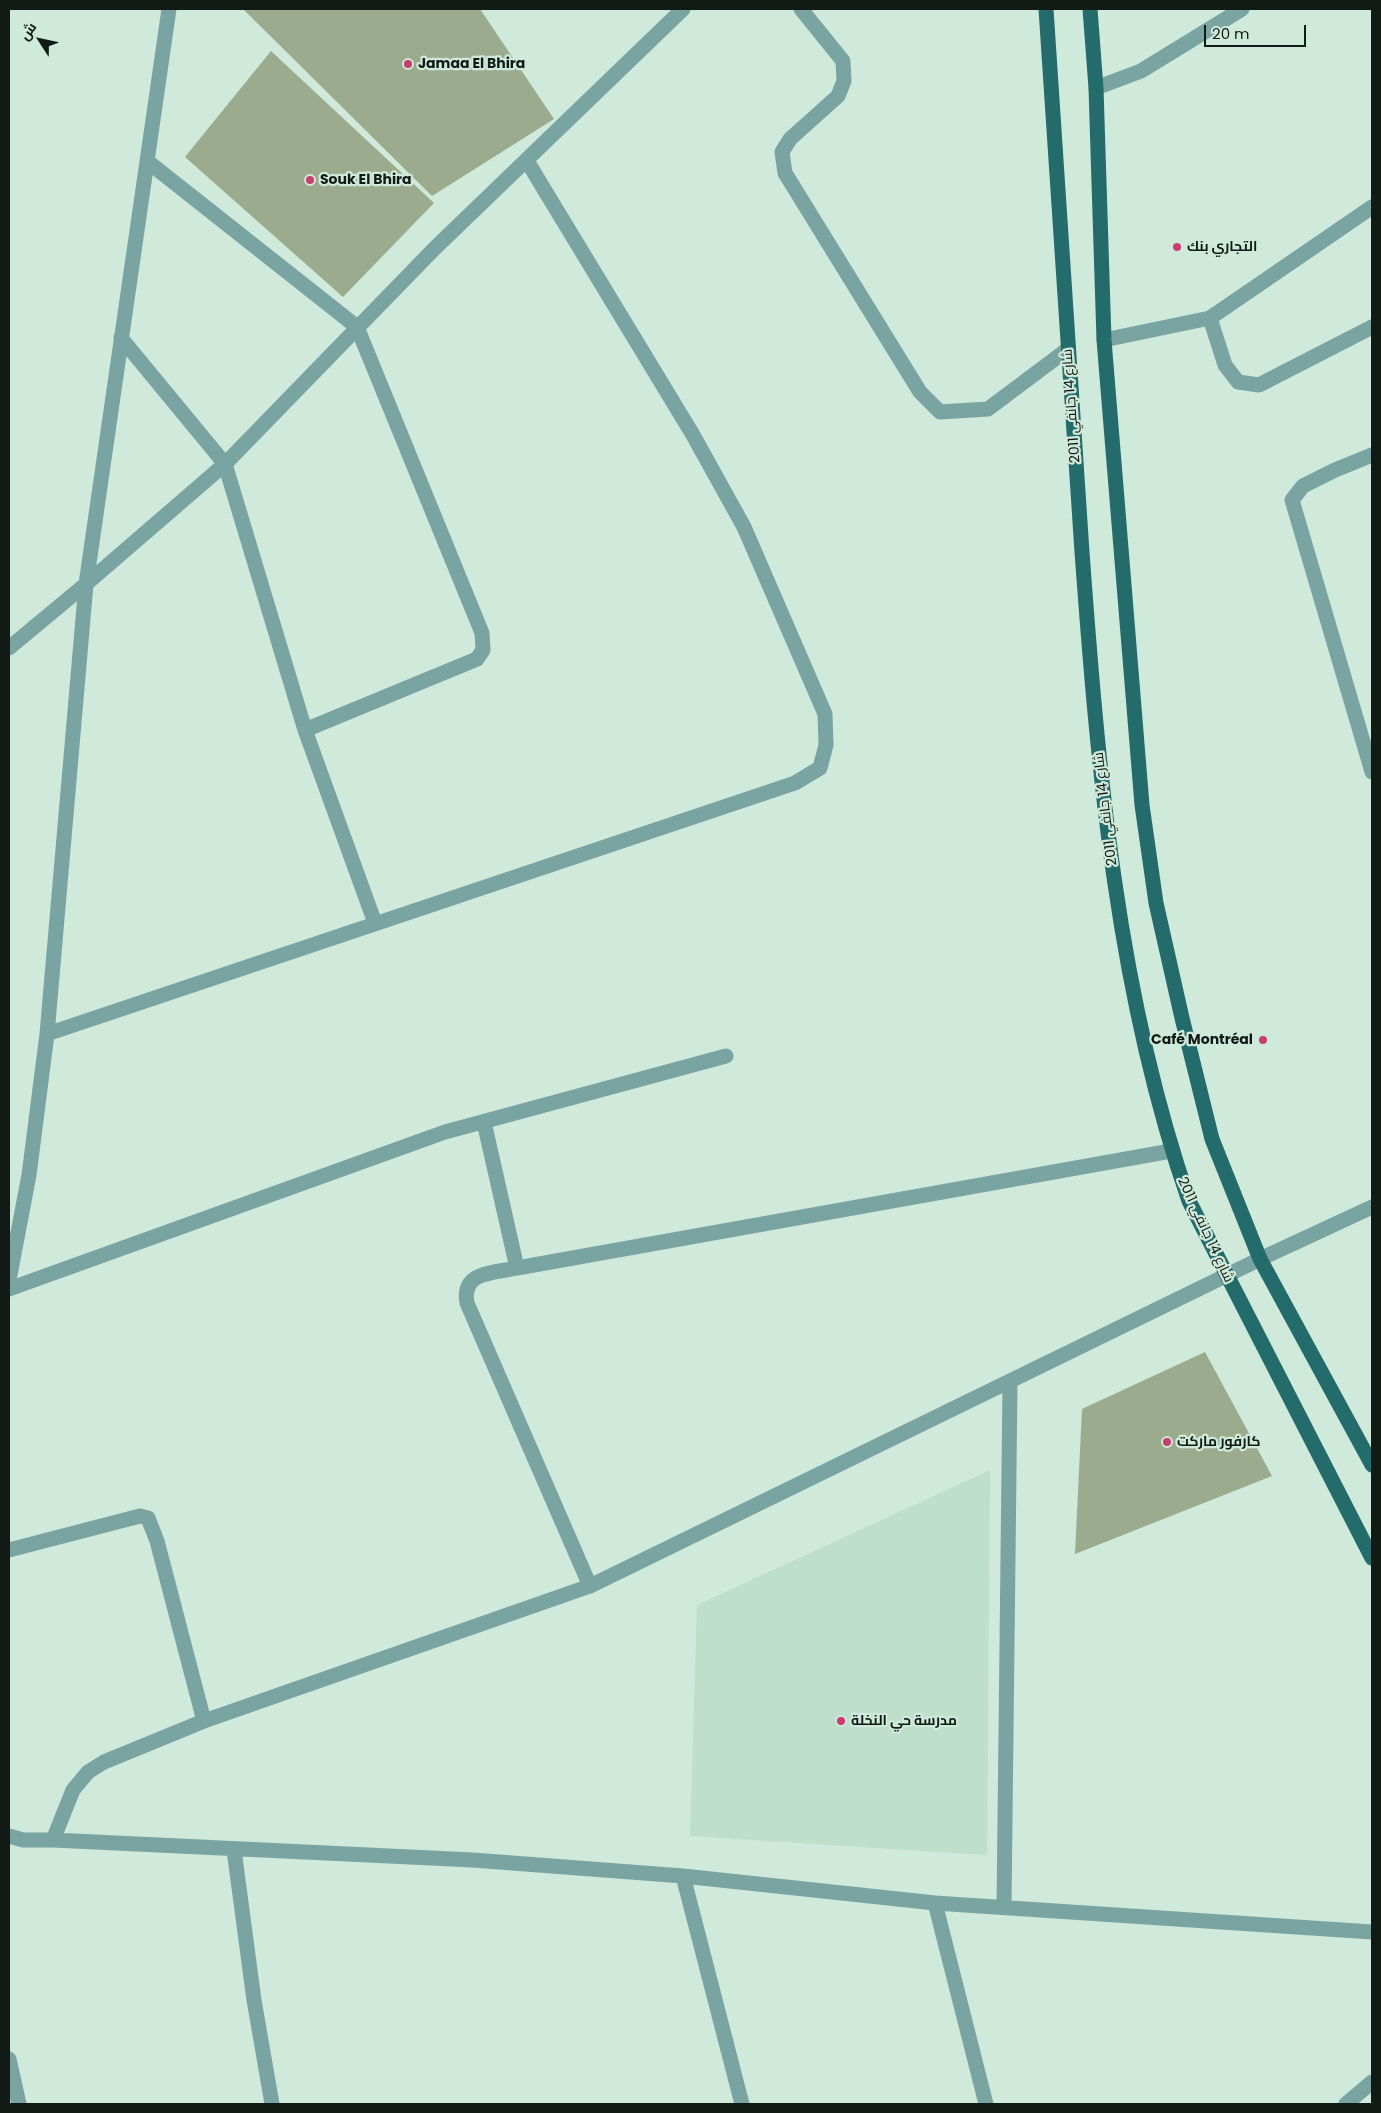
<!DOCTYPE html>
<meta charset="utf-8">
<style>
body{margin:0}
#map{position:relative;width:1381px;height:2113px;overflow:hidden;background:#cfe9db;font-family:Poppins,Cairo,sans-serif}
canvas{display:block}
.frame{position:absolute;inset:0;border:10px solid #111a15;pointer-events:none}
.north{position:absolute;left:15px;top:15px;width:50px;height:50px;-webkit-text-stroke:4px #cfe9db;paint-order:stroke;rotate:305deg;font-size:14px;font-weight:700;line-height:20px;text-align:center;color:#111a15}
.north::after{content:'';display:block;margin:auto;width:18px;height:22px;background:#111a15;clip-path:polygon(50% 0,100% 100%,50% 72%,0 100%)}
.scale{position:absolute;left:1204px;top:25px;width:102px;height:22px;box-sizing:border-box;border:2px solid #111a15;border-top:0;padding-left:6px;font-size:15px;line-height:18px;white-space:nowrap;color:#111a15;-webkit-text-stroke:4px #cfe9db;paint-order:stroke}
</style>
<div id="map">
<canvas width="1381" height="2113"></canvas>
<div class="frame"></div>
<div class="north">ش</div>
<div class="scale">20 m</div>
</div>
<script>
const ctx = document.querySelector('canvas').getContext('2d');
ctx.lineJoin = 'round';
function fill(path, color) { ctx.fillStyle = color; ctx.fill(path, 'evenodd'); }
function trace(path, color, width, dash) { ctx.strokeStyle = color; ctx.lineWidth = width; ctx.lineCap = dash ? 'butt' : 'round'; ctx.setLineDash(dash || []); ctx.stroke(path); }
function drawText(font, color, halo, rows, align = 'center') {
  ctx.font = font + ' Poppins,Cairo,sans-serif'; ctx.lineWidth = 4.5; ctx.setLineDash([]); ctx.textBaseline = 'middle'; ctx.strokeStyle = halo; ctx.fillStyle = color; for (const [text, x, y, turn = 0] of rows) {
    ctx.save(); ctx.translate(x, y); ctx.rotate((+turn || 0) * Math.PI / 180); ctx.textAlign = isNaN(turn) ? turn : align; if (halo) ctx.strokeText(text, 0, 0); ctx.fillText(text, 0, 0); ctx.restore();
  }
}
fill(new Path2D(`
 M 990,1470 L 987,1855 L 690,1836 L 697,1605 Z`), '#bddfcc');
fill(new Path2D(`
 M 243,9 L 480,9 L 554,119 L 432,196 Z
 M 271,51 L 434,203 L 343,297 L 185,157 Z
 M 1205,1352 L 1272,1476 L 1075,1554 L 1082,1409 Z`), '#9caa8e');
trace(new Path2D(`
 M 801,9 L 843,61 L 844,81 L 838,96 L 790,139 L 782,152 L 785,173 L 920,392 L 940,412 L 988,409 L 1068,349
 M 1096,88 L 1141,71 L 1242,9
 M 147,161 L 357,327 L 482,633 L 483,650 L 477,659 L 305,730
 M 1210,318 L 1225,365 L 1238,382 L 1259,385 L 1372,327
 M 121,338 L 225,464 L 305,730 L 375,923
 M 1104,340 L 1210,318 L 1372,207
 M 1372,455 L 1335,470 L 1303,486 L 1292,500 L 1372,772
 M 9,648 L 86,584 L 225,464 L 434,249 L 683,9
 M 47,1034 L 795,783 L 820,768 L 826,745 L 825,714 L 744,527 L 693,435 L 527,161
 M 484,1122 L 517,1268
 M 9,1280 L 29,1175 L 47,1034 L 86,584 L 169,9
 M 9,1289 L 445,1132 L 726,1056
 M 9,1550 L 140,1516 L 148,1518 L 157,1541 L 204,1721
 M 590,1586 L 467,1303 C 461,1271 494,1273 517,1268 L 1171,1151
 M 9,1836 L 23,1840 L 53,1840 L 473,1860 L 683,1876 L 935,1903 L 1372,1932
 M 53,1840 L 73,1790 L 88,1772 L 104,1762 L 204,1721 L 590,1586 L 1260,1259 L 1372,1207
 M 234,1850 L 254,2000 L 272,2104
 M 683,1876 L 742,2104
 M 935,1903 L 986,2104
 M 1004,1907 L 1010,1382
 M 9,2059 L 19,2104
 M 1346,2104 L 1372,2082`), '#79a4a2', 15);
trace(new Path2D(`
 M 1046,9 C 1057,190 1069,371 1082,552 C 1098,771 1117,993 1189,1201 L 1372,1558
 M 1090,9 L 1096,88 L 1104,340 L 1142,805 L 1156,903 L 1182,1018 L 1212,1139 L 1260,1259 L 1372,1465`), '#246c6b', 15);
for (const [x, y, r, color] of [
 [408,64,5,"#ca3e6f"],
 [310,180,5,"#ca3e6f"],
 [1177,247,5,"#ca3e6f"],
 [1263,1040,5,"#ca3e6f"],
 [1167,1442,5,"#ca3e6f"],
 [841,1721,5,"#ca3e6f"]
]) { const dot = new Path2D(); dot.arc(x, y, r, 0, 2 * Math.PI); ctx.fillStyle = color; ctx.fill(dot); trace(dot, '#cfe9db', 2); }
drawText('bold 14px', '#111a15', '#cfe9db', [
 ["Jamaa El Bhira",418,64],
 ["Souk El Bhira",320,180],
 ["التجاري بنك",1187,247],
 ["Café Montréal",1253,1040,"right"],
 ["كارفور ماركت",1177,1442],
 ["مدرسة حي النخلة",851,1721]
], 'left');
drawText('14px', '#111a15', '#cfe9db', [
 ["شارع 14 جانفي 2011",1072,406,-94],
 ["شارع 14 جانفي 2011",1106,809,-97],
 ["شارع 14 جانفي 2011",1205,1230,65]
]);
</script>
